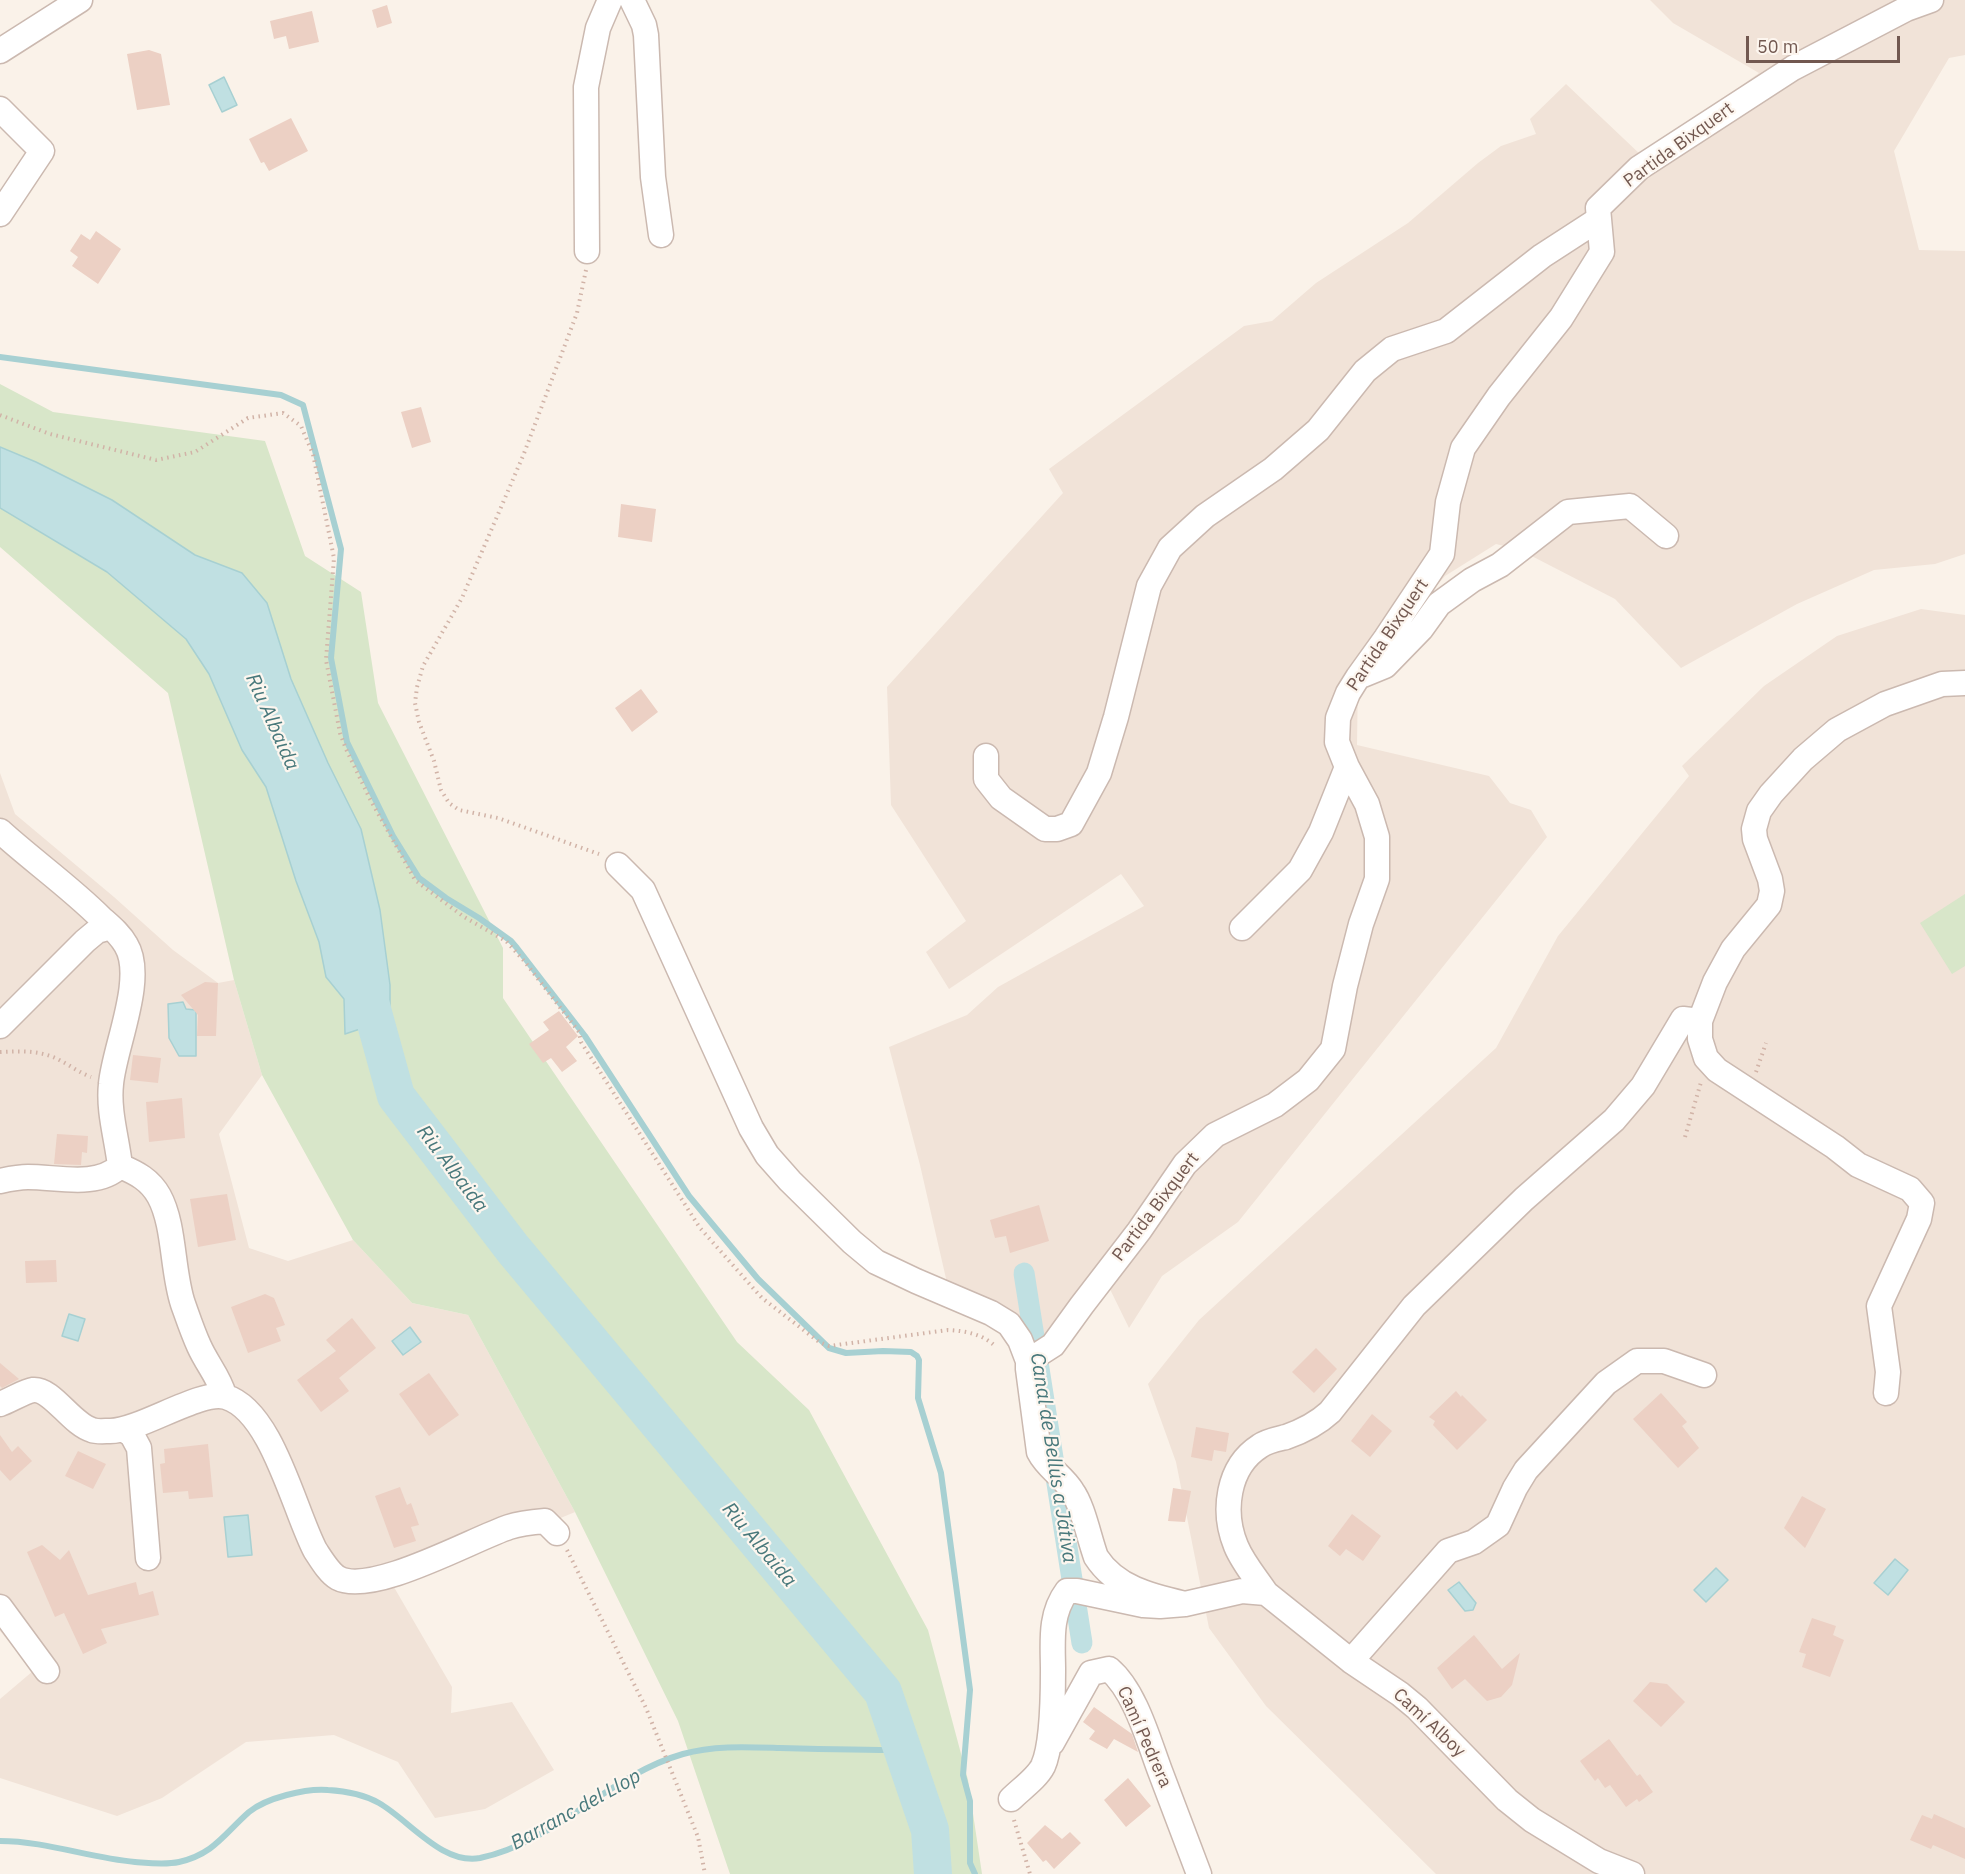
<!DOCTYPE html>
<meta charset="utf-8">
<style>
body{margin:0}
#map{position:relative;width:1965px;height:1874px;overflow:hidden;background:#faf2e9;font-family:"IBM Plex Sans",sans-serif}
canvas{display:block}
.scale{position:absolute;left:1746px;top:36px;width:154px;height:27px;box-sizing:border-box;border:3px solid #725850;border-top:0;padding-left:8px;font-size:18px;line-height:21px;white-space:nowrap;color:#725850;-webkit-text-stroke:4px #fdf6ef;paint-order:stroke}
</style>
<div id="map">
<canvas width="1965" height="1874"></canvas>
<div class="scale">50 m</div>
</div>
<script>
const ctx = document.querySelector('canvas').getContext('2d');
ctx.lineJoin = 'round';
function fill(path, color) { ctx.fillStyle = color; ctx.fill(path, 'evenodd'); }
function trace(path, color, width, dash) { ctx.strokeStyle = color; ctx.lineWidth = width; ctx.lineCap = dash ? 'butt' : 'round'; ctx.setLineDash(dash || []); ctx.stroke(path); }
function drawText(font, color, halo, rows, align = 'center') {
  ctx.font = font + ' "IBM Plex Sans",sans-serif'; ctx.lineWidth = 4.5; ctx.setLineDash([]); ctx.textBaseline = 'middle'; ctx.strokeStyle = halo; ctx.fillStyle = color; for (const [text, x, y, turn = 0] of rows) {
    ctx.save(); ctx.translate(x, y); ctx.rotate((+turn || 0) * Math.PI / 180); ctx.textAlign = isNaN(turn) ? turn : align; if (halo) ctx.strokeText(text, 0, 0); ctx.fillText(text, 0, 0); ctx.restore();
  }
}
fill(new Path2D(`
 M 1650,0 L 1965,0 L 1965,55 L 1949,58 L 1894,151 L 1919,250 L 1965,251 L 1965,554 L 1935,564 L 1874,570 L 1797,604 L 1681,668 L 1615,599 L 1520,550 L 1496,544 L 1445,576 L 1358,677 L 1357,745 L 1489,776 L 1510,803 L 1531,810 L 1547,837 L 1238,1222 L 1162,1276 L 1129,1328 L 1104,1277 L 1028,1369 L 1020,1340 L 950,1296 L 920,1165 L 889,1047 L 967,1015 L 998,987 L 1144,906 L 1121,874 L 949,989 L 926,952 L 966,921 L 891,805 L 887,687 L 1063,493 L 1049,469 L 1244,326 L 1272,321 L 1316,283 L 1408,223 L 1478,163 L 1501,146 L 1536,134 L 1530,119 L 1566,84 L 1642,156 L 1759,73 L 1673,23 Z
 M 1921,609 L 1965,615 L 1965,1874 L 1436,1874 L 1266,1706 L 1209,1628 L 1176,1462 L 1148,1384 L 1199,1320 L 1496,1048 L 1558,936 L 1689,776 L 1682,766 L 1764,686 L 1837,636 Z
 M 0,773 L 15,814 L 114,897 L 173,950 L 218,983 L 234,980 L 262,1075 L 219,1134 L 249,1248 L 288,1261 L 353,1240 L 412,1303 L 468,1315 L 575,1512 L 489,1548 L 391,1582 L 452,1687 L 451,1713 L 512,1702 L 554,1770 L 485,1809 L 435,1818 L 398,1762 L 334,1735 L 246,1742 L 162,1798 L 117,1816 L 0,1778 L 0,1699 L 33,1671 L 0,1631 Z`), '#f1e3d8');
fill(new Path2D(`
 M 0,384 L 53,412 L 265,441 L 305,556 L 361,592 L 378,703 L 503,948 L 503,998 L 737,1342 L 809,1410 L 928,1630 L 968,1780 L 982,1874 L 730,1874 L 678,1721 L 575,1512 L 468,1315 L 412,1303 L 353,1240 L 262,1075 L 234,980 L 168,693 L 0,547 Z
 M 1965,894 L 1965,966 L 1952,974 L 1920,923 Z`), '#d8e6c9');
const water = new Path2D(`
 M 224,77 L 237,105 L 222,112 L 209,85 Z
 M 0,447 L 36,462 L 112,500 L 195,555 L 242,573 L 267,603 L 291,679 L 328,763 L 361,829 L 380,910 L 390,985 L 390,1019 L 345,1034 L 344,999 L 326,977 L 319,942 L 296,881 L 266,787 L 242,750 L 209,674 L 186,639 L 107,572 L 0,508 Z
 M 183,1002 L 186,1009 L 196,1010 L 196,1056 L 179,1056 L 169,1038 L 168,1004 Z
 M 69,1314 L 85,1319 L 78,1341 L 62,1336 Z
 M 410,1327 L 421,1342 L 403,1355 L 392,1341 Z
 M 248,1515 L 252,1555 L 228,1557 L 224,1517 Z
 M 1895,1559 L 1908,1570 L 1888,1595 L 1874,1583 Z
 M 1716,1568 L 1728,1580 L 1706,1602 L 1694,1590 Z
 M 1459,1582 L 1476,1603 L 1473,1610 L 1465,1611 L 1448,1590 Z`);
fill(water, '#c0e0e2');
trace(water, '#a7d0d2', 1.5);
trace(new Path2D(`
 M 0,357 L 281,395 L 303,405 L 341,549 L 331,658 L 347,742 L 393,836 L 419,878 L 446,898 L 479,918 L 511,941 L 517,948 L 585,1036 L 689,1196 L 758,1279 L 829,1348 L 846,1353 L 883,1351 L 911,1352 L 917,1356 L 919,1360 L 918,1398 L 941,1473 L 970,1690 L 963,1775 L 970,1801 L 970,1863 L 975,1874
 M 0,1841 C 45,1841 90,1858 135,1862 C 149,1863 165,1865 179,1862 C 214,1854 224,1834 249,1812 C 266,1798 306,1788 328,1790 C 346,1791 363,1794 379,1803 C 409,1820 442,1865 480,1858 C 556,1842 609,1775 683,1754 C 714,1745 749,1747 780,1748 C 821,1749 862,1750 903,1750`), '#a7d0d2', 6);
trace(new Path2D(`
 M 1024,1273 L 1082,1643`), '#c0e0e2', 21);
trace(new Path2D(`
 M 362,973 L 396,1096 L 513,1249 L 883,1692 L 930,1830 L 933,1874`), '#c0e0e2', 38);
fill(new Path2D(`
 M 387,5 L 392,23 L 377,28 L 372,10 Z
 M 312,11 L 319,42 L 289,49 L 286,36 L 274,39 L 270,21 Z
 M 149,50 L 161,54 L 170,105 L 137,110 L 127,54 Z
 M 291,118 L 308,151 L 269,171 L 264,162 L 261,163 L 249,139 Z
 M 96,231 L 121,249 L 98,284 L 72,266 L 78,257 L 70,251 L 81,234 L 90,240 Z
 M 421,407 L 431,442 L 412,448 L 401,412 Z
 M 621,504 L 656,509 L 652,542 L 618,537 Z
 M 641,689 L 658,712 L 632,732 L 615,708 Z
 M 205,982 L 218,983 L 216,1036 L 197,1036 L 198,1015 L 181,995 Z
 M 559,1011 L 578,1036 L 566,1047 L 577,1061 L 562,1072 L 551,1058 L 543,1063 L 529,1044 L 549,1030 L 543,1022 Z
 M 133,1055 L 161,1058 L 158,1083 L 130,1080 Z
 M 182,1098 L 185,1138 L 149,1142 L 146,1102 Z
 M 57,1134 L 88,1136 L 87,1153 L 82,1152 L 81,1165 L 54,1164 Z
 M 227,1194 L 236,1240 L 198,1247 L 190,1199 Z
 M 1039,1205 L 1049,1241 L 1010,1253 L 1006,1236 L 995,1238 L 990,1220 Z
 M 56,1260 L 57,1282 L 26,1283 L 25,1261 Z
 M 265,1294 L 274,1298 L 285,1325 L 276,1328 L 281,1341 L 248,1353 L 231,1307 Z
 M 352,1318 L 376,1348 L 339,1378 L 349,1391 L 321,1412 L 297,1380 L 336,1351 L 326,1340 Z
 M 1316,1348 L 1337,1369 L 1314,1393 L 1292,1372 Z
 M 0,1363 L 19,1379 L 2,1388 L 0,1386 Z
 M 429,1373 L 459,1415 L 429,1436 L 399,1394 Z
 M 1456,1391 L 1461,1397 L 1462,1395 L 1487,1420 L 1457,1450 L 1433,1425 L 1435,1421 L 1429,1417 Z
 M 1661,1393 L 1687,1422 L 1682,1426 L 1699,1448 L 1678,1468 L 1633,1419 Z
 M 1372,1414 L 1392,1431 L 1370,1457 L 1351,1441 Z
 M 1196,1427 L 1229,1433 L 1226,1452 L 1214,1450 L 1212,1461 L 1191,1457 Z
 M 0,1435 L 12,1452 L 18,1446 L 32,1461 L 10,1481 L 0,1470 Z
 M 208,1444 L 213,1497 L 189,1499 L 188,1491 L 163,1493 L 160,1464 L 165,1463 L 164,1449 Z
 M 78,1451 L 106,1464 L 93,1489 L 65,1476 Z
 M 400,1487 L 407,1505 L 411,1503 L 419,1525 L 411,1527 L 416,1541 L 394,1548 L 375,1496 Z
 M 1173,1488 L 1191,1491 L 1185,1522 L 1168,1521 Z
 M 1802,1496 L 1826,1509 L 1805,1548 L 1784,1528 Z
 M 1352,1514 L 1381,1536 L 1363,1561 L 1346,1549 L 1340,1556 L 1328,1546 Z
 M 42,1545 L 60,1560 L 69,1550 L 88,1595 L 136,1582 L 139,1595 L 153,1591 L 159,1615 L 101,1629 L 107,1643 L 83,1654 L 64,1613 L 55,1617 L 27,1552 Z
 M 1812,1618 L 1836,1626 L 1833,1635 L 1844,1640 L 1830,1677 L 1802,1667 L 1806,1654 L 1799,1652 Z
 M 1474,1635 L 1502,1669 L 1520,1653 L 1512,1685 L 1501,1697 L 1487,1701 L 1465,1679 L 1452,1689 L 1437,1668 Z
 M 1650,1682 L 1667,1684 L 1685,1702 L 1661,1727 L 1633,1701 Z
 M 1094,1707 L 1132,1734 L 1138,1752 L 1114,1739 L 1107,1749 L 1089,1739 L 1095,1731 L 1083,1722 Z
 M 1609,1739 L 1637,1776 L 1640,1774 L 1653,1792 L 1639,1802 L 1637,1799 L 1626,1807 L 1610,1785 L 1605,1788 L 1598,1778 L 1595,1781 L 1580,1761 Z
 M 1128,1778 L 1151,1806 L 1126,1827 L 1104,1800 Z
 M 1934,1814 L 1965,1828 L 1965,1859 L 1933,1845 L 1931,1849 L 1910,1840 L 1922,1815 L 1932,1819 Z
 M 1045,1825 L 1062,1839 L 1070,1832 L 1081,1843 L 1054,1869 L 1046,1860 L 1043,1862 L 1027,1843 Z`), '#ecd0c4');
const minor = new Path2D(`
 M 632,0 L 644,25 L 646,35 L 653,177 L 661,235
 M 0,51 L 80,0
 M 0,109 L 42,151 L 0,214
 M 587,251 L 586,87 L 598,28 L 610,0
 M 1363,675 L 1385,666 L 1421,629 L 1439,604 L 1472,580 L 1500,565 L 1568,512 L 1630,506 L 1666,536
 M 986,756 L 986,779 L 1001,798 L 1045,829 L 1057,829 L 1071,824 L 1099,773 L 1116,717 L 1149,586 L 1170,548 L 1205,516 L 1273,469 L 1318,430 L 1365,371 L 1392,349 L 1446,331 L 1542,256 L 1599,219
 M 0,831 C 33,861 70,887 101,918 C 110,926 120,934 126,945 C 146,978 114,1048 111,1084 C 108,1111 117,1139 120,1166 C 97,1188 58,1177 28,1177 C 19,1177 9,1179 0,1181
 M 618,865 L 643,890 L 751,1128 L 767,1155 L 790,1181 L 852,1242 L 876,1262 L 916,1281 L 991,1313 L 1009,1324 L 1020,1340 L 1028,1361 L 1028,1369 L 1039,1452 C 1047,1468 1063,1476 1072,1491 C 1083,1506 1089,1538 1096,1557 C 1116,1588 1151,1596 1185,1604
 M 1242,928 L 1300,870 L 1321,832 L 1347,767
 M 0,1026 L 85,941 L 97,931 L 111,927
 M 120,1166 C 137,1173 150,1180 159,1196 C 175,1225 172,1272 183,1304 C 188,1318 193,1333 199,1346 C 207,1364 219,1377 224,1395
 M 1028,1361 L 1053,1345 L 1082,1305 L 1139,1231 L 1185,1164 L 1215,1135 L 1275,1105 L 1308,1080 L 1333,1049 L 1345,986 L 1361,924 L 1377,879 L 1377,837 L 1367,804 L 1347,767 L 1337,742 L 1338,718 L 1348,693 L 1358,677 L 1386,638 L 1442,554 L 1448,502 L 1463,448 L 1499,396 L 1561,318 L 1602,252 L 1598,208 L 1639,168 L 1793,68 L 1906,9 L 1931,0
 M 1886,1393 L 1888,1372 L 1879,1306 L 1919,1219 L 1922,1203 L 1910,1189 L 1858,1165 L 1835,1147 L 1717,1070 L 1706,1058 L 1700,1039 L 1700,1021 L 1715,982 L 1733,949 L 1769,905 L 1772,891 L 1770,879 L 1755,839 L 1754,829 L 1759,811 L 1771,794 L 1803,759 L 1837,730 L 1885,704 L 1942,684 L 1965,683
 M 0,1404 C 9,1401 25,1391 33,1390 C 52,1388 71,1424 92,1430 C 97,1432 105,1431 110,1431 C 140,1431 201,1389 226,1397 C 272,1411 294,1510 315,1550 C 321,1559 329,1573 338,1578 C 372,1596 473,1539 509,1527 C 521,1523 533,1522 545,1521 L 557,1533
 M 123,1429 L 132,1435 L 139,1448 L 148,1558
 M 1266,1593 C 1256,1578 1243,1563 1236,1546 C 1222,1512 1227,1467 1260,1446 C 1267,1441 1278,1439 1286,1437 C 1303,1431 1317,1424 1330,1412 L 1414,1306 L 1524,1199 L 1614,1120 L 1643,1086 L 1683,1019 L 1700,1021
 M 0,1607 L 47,1671
 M 1351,1661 L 1448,1551 L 1474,1542 L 1498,1525 L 1515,1488 L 1526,1470 L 1606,1383 L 1637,1361 L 1664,1361 L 1704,1375
 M 1052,1743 L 1091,1673 L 1109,1669 C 1135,1691 1148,1739 1160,1771 C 1173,1805 1186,1840 1199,1874
 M 1011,1799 C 1021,1789 1037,1778 1043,1766 C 1052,1746 1053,1694 1053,1671 C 1053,1643 1049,1615 1067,1591 L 1077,1591 L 1143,1605 L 1160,1606 L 1185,1604 L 1242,1591 L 1266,1593 L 1351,1661 L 1400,1694 L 1417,1708 L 1507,1800 L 1532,1820 L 1599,1861 L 1632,1874`);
trace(minor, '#cbb9b0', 27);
trace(new Path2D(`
 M 586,270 L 577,313 L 523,456 L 462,598 L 423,666 L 417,687 L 415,703 L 419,722 L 434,761 L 441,790 L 449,803 L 459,810 L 498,818 L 599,854
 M 0,415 L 50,434 L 156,460 L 195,452 L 248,418 L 283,413 L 301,426 L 313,454 L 334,558 L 326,660 L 340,733 L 346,749 L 370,799 L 415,880 L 464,917 L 506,941 L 525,962 L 579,1032 L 581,1042 L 700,1228 L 762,1298 L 819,1342 L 829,1346 L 948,1330 C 966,1331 983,1334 996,1347
 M 0,1052 C 22,1051 42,1050 61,1061 C 71,1066 80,1073 91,1077
 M 1756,1072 L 1766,1043
 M 1685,1137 L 1701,1082
 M 567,1550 L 646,1708 L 698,1837 L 705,1874
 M 1014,1820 L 1030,1874`), '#d1b3a7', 4, [1.5, 4.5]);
trace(minor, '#fff', 24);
drawText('18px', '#725850', '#fdf6ef', [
 ["Partida Bixquert",1679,145,-36],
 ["Partida Bixquert",1388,635,-56],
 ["Partida Bixquert",1156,1207,-53],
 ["Camí Alboy",1429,1723,43],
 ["Camí Pedrera",1144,1737,66]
]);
drawText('italic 20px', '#48787b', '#fdf6ef', [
 ["Riu Albaida",272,722,66],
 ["Riu Albaida",452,1169,53],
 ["Canal de Bellús a Játiva",1053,1458,81],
 ["Riu Albaida",759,1545,50],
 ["Barranc del Llop",576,1810,-29]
]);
</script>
